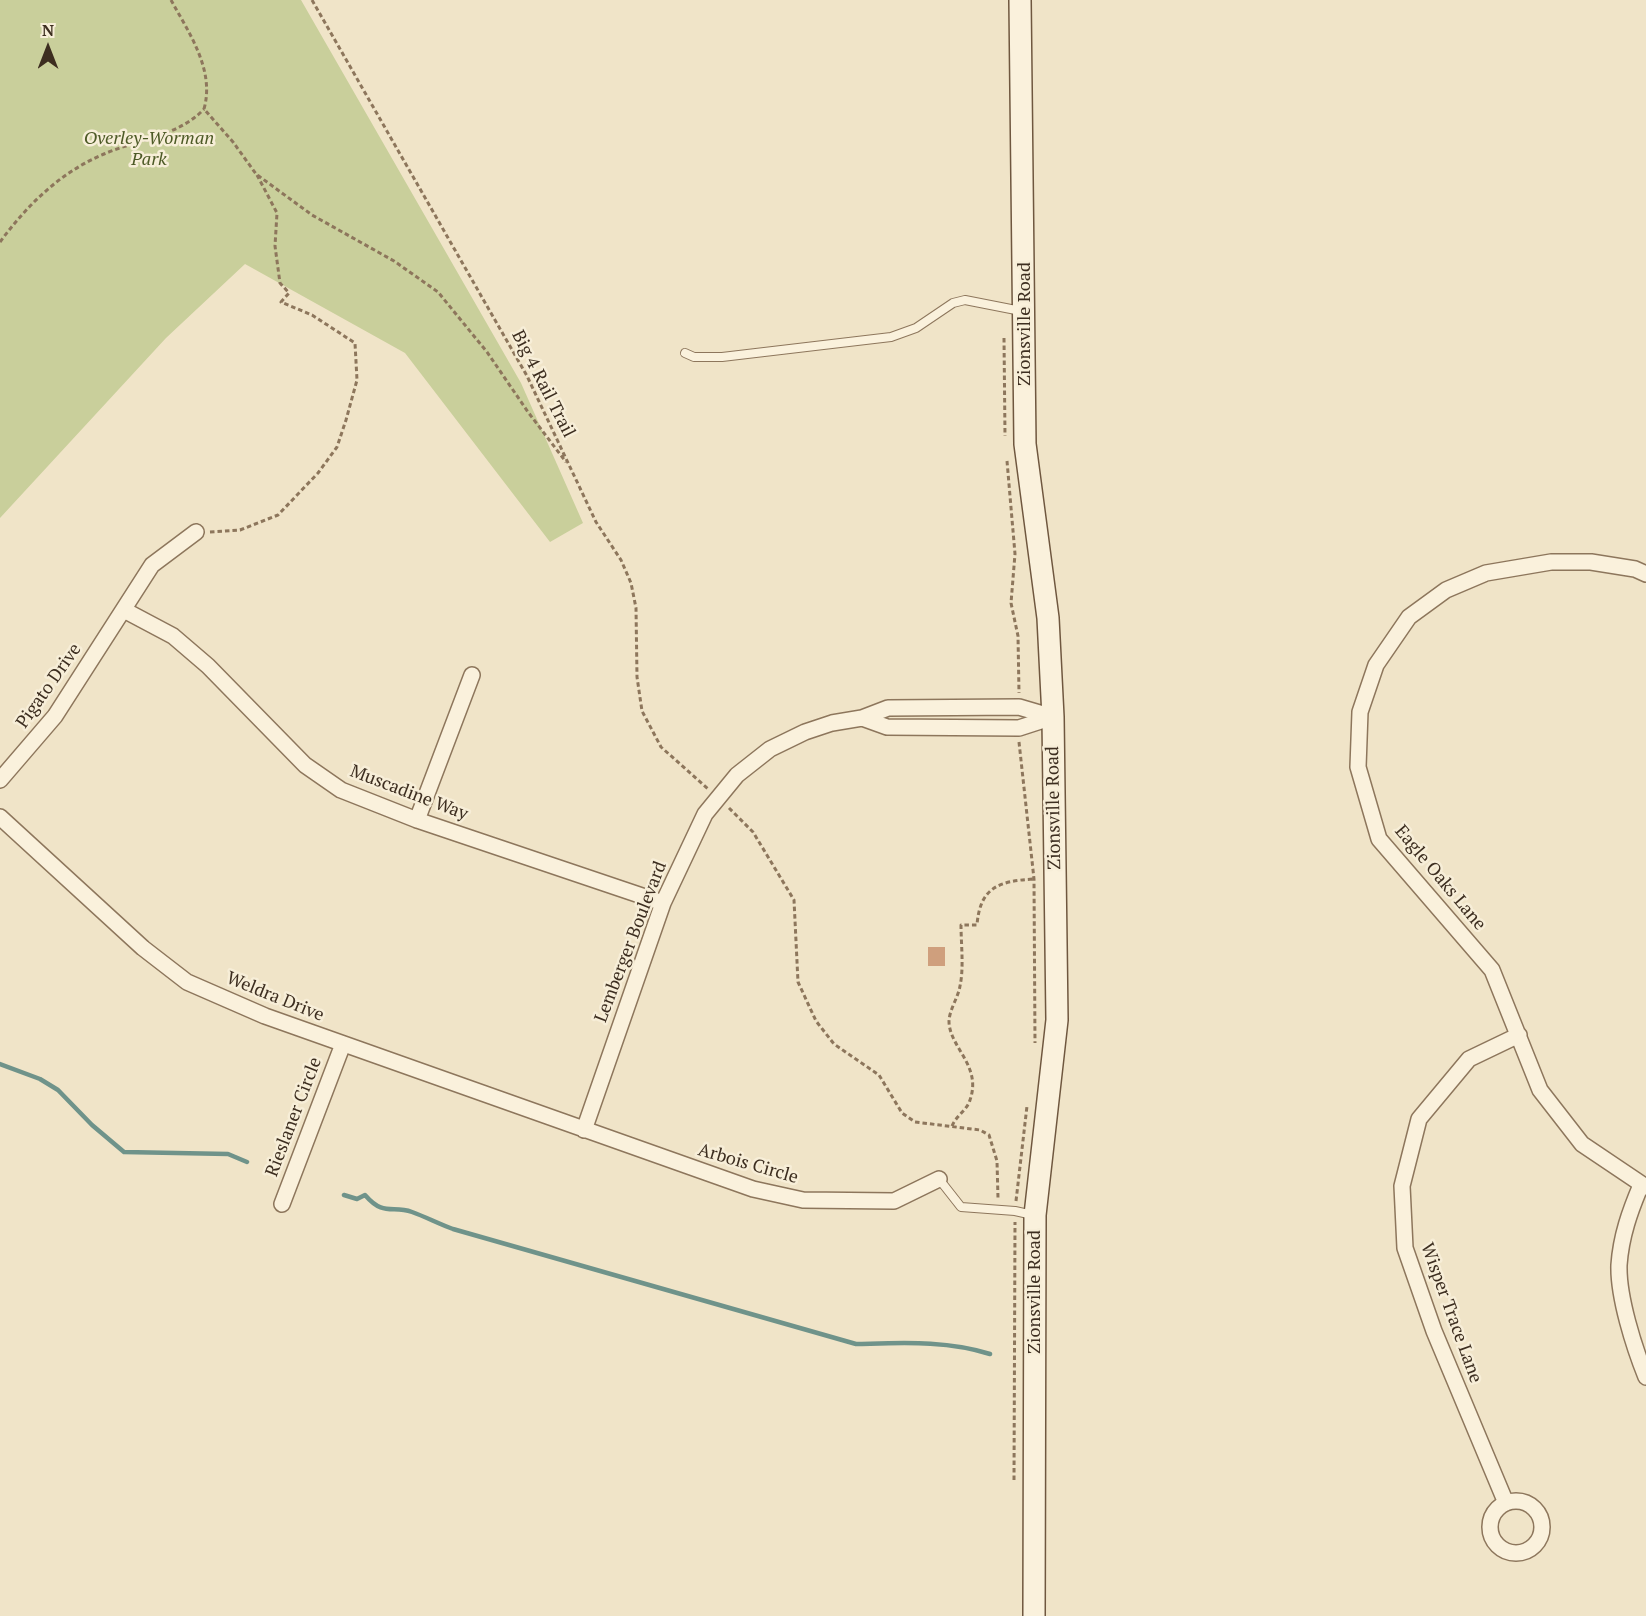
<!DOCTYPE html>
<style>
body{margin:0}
#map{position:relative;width:1646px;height:1616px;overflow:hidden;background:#f0e4c8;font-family:"PT Serif",serif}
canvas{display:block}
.north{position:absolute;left:18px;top:18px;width:60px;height:60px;-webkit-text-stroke:4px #f7eed8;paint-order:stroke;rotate:0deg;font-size:16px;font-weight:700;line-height:24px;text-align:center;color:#3d2e20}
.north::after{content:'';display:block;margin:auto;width:21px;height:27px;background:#3d2e20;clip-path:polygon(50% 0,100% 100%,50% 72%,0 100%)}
</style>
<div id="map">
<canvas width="1646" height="1616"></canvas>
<div class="north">N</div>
</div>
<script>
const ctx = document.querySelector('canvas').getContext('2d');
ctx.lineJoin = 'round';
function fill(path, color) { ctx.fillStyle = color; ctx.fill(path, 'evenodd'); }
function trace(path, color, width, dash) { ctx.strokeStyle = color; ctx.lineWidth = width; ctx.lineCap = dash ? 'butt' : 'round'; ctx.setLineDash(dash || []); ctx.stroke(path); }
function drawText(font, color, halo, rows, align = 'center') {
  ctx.font = font + ' "PT Serif",serif'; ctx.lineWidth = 5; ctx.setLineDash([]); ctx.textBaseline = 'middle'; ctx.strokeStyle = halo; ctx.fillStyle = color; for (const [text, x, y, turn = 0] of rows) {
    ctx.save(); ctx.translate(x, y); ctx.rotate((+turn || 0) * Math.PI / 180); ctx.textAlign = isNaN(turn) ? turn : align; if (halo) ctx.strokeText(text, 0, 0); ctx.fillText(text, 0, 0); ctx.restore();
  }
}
fill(new Path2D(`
 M 0,0 L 301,0 L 521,383 L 583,523 L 550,542 L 405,353 L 245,264 L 166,338 L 0,518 Z`), '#c9cf9b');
trace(new Path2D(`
 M 0,1064 L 40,1079 L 58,1090 L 92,1125 L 124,1152 L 228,1154 L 247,1162
 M 344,1195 L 357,1199 L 365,1195 C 384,1217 392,1205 412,1212 C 426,1217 439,1224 453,1229 L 856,1344 C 901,1343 946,1340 990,1354`), '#6f938a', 4.5);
fill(new Path2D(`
 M 928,947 L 945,947 L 945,966 L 928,966 Z`), '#cf9f7d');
const lane = new Path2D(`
 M 685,353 L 694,357 L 722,357 L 891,337 L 916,328 L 953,303 L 965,300 L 1021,311
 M 939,1179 L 961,1207 L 1015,1211 L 1033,1215`);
const street = new Path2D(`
 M 1646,574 L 1635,569 L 1591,562 L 1551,562 L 1486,573 L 1446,590 L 1409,617 L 1376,665 L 1360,712 L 1358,767 L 1379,839 L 1492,970 L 1540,1090 L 1582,1144 L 1646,1187
 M 124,610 L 173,636 L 208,666 L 305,765 L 341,790 L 417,820 L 663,903
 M 862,718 L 887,727 L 1019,728 L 1053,717
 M 0,780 L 55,716 L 152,565 L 196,532
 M 0,817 L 143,948 L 187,982 L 265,1016 L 753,1189 L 803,1200 L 894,1201 L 939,1179
 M 417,820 L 472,675
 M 584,1130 L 663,903 L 705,814 L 737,775 L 770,749 L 805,732 L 832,723 L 862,718 L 888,708 L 1019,707 L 1053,717
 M 1641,1185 C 1630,1211 1621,1236 1619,1265 C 1618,1297 1634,1347 1646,1377
 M 282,1204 L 343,1044
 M1490 1527a26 26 0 1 1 52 0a26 26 0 1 1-52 0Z
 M 1506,1503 L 1434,1331 L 1405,1248 L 1402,1186 L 1419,1119 L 1469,1059 L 1519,1035`);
const secondary = new Path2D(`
 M 1020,0 L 1025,444 L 1048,618 L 1053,717 L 1057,1020 L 1035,1215 L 1034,1616`);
trace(lane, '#8d765c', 10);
trace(street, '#8d765c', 18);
trace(secondary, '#6f573f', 24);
trace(new Path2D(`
 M 171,0 C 189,33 215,70 204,109 L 233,142 L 256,174 L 312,215 L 394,261 L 438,292 L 487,352 L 528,412 L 566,462
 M 312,0 L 527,376 L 596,522 L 621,560 L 631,583 L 636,608 L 637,677 L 642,711 L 661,747 L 708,789
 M 0,242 C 28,204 61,172 104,154 C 136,140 179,136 204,109
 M 1004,338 L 1005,436
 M 1007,461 L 1015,554 L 1011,603 L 1018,636 L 1019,693
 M 210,532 L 240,530 L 278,515 L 318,473 L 337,447 L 346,420 L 357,380 L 355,343 L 312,315 L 281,302 L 289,293 L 280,283 L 275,246 L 277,213 L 257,175
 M 1019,742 L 1034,879 L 1035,1043
 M 729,808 L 753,832 L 794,900 L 798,982 L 816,1021 L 834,1044 L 879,1075 L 902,1113 L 915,1122 L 980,1130 L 989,1135 L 997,1161 L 998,1198
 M 952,1126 C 956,1116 967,1110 970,1100 C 982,1066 950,1048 949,1022 C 949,1010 958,998 960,986 C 964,968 961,944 961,925 L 977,925 C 980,887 999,881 1034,879
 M 1016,1201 L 1027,1106
 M 1014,1480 L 1015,1222`), '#8d765c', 3, [4.5, 3]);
trace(lane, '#faf1dc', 8);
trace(street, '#faf1dc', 15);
trace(secondary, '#faf1dc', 21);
drawText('italic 18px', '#4d5a26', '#f7eed8', [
 ["Overley-Worman",149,139],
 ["Park",149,160]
]);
drawText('18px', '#3d2e20', '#f7eed8', [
 ["Zionsville Road",1025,324,-90],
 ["Big 4 Rail Trail",543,384,63],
 ["Pigato Drive",49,686,-55],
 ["Muscadine Way",409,793,21],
 ["Zionsville Road",1054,808,-91],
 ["Eagle Oaks Lane",1440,878,50],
 ["Lemberger Boulevard",631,942,-69],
 ["Weldra Drive",275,997,22],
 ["Rieslaner Circle",294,1117,-69],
 ["Arbois Circle",748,1164,16],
 ["Zionsville Road",1035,1292,-90],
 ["Wisper Trace Lane",1451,1313,70]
]);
</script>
